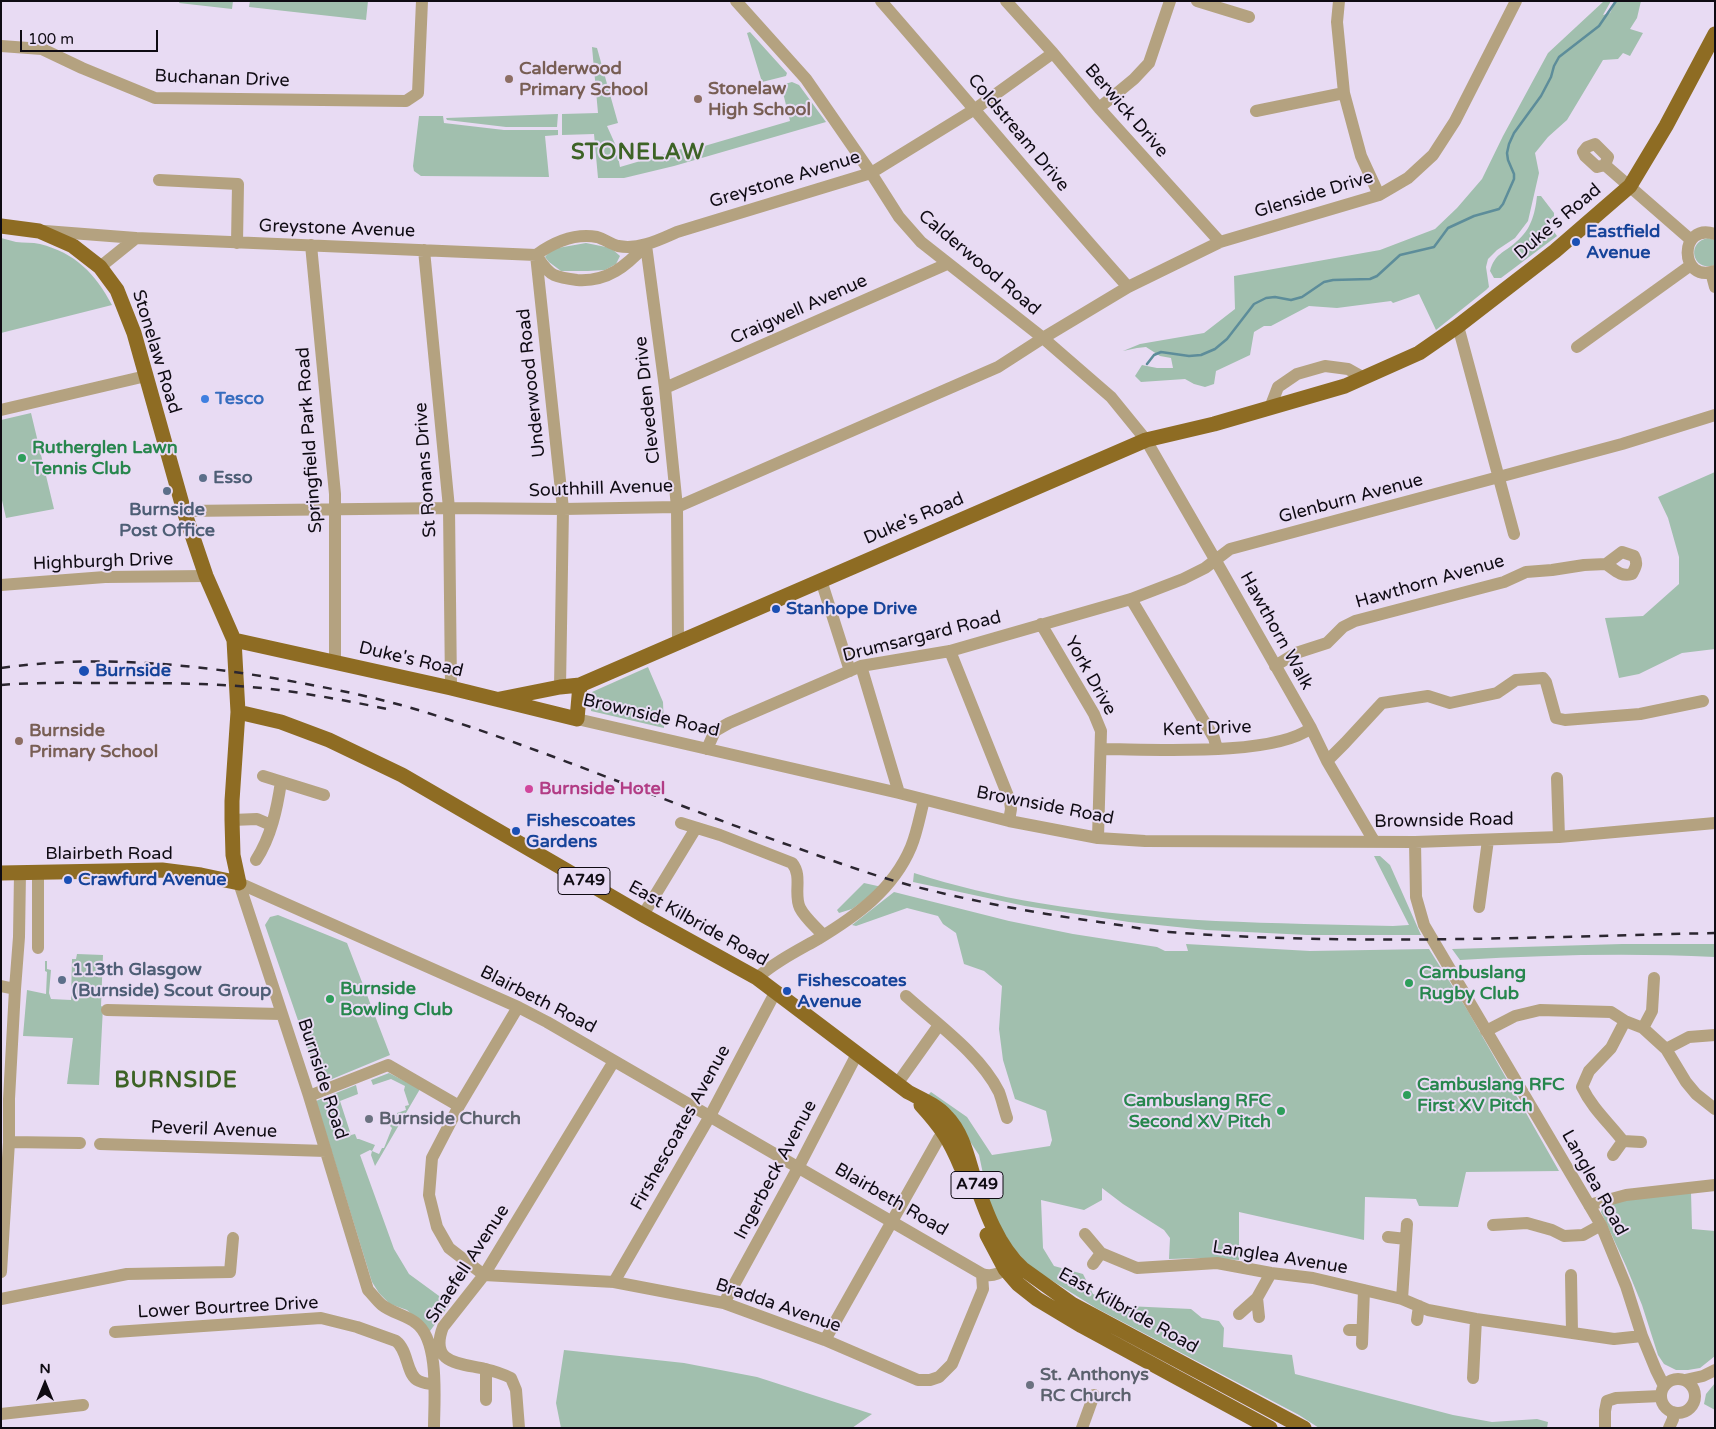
<!DOCTYPE html>
<style>
body{margin:0}
#map{position:relative;width:1716px;height:1429px;overflow:hidden;background:#e8dbf3;font-family:"Varela Round",sans-serif}
canvas{display:block}
.frame{position:absolute;inset:0;border:2px solid #0f0b13;pointer-events:none}
.north{position:absolute;left:20px;top:1359px;width:50px;height:50px;-webkit-text-stroke:4px #e8dbf3;paint-order:stroke;rotate:0deg;font-size:14px;font-weight:700;line-height:20px;text-align:center;color:#0f0b13}
.north::after{content:'';display:block;margin:auto;width:18px;height:22px;background:#0f0b13;clip-path:polygon(50% 0,100% 100%,50% 72%,0 100%)}
.scale{position:absolute;left:20px;top:30px;width:138px;height:22px;box-sizing:border-box;border:2px solid #0f0b13;border-top:0;padding-left:6px;font-size:15px;line-height:18px;white-space:nowrap;color:#0f0b13;-webkit-text-stroke:4px #e8dbf3;paint-order:stroke}
</style>
<div id="map">
<canvas width="1716" height="1429"></canvas>
<div class="frame"></div>
<div class="north">N</div>
<div class="scale">100 m</div>
</div>
<script>
const ctx = document.querySelector('canvas').getContext('2d');
ctx.lineJoin = 'round';
function fill(path, color) { ctx.fillStyle = color; ctx.fill(path, 'evenodd'); }
function trace(path, color, width, dash) { ctx.strokeStyle = color; ctx.lineWidth = width; ctx.lineCap = dash ? 'butt' : 'round'; ctx.setLineDash(dash || []); ctx.stroke(path); }
function drawText(font, color, halo, rows, align = 'center') {
  ctx.font = font + ' "Varela Round",sans-serif'; ctx.lineWidth = 4; ctx.setLineDash([]); ctx.textBaseline = 'middle'; ctx.strokeStyle = halo; ctx.fillStyle = color; for (const [text, x, y, turn = 0] of rows) {
    ctx.save(); ctx.translate(x, y); ctx.rotate((+turn || 0) * Math.PI / 180); ctx.textAlign = isNaN(turn) ? turn : align; if (halo) ctx.strokeText(text, 0, 0); ctx.fillText(text, 0, 0); ctx.restore();
  }
}
fill(new Path2D(`
 M 180,1 L 233,1 L 232,9 L 179,3 Z
 M 250,1 L 368,1 L 366,20 L 249,7 Z
 M 1604,1 L 1611,1 L 1603,15 L 1610,13 L 1616,1 L 1641,1 L 1637,18 L 1630,29 L 1643,33 L 1630,56 L 1623,53 L 1618,59 L 1603,60 L 1567,120 L 1548,137 L 1535,153 L 1539,173 L 1528,221 L 1515,238 L 1497,250 L 1488,259 L 1486,267 L 1489,287 L 1486,290 L 1436,330 L 1419,294 L 1393,303 L 1391,301 L 1337,308 L 1309,306 L 1271,326 L 1264,326 L 1254,332 L 1250,355 L 1216,371 L 1214,384 L 1205,387 L 1194,384 L 1185,379 L 1141,382 L 1135,376 L 1142,365 L 1157,368 L 1173,368 L 1171,358 L 1160,356 L 1146,347 L 1137,348 L 1123,351 L 1140,344 L 1204,333 L 1235,309 L 1234,276 L 1380,250 L 1435,229 L 1457,208 L 1482,179 L 1503,136 L 1548,53 Z
 M 750,32 L 787,73 L 786,76 L 762,82 L 747,33 Z
 M 592,47 L 597,48 L 618,123 L 607,126 L 616,146 L 620,167 L 688,147 L 688,155 L 702,151 L 701,147 L 790,121 L 781,85 L 792,82 L 799,85 L 826,122 L 674,166 L 624,178 L 598,178 L 594,134 L 562,135 L 562,114 L 598,113 Z
 M 558,114 L 557,127 L 506,127 L 447,120 L 446,118 Z
 M 419,116 L 443,116 L 444,123 L 504,130 L 558,130 L 558,135 L 545,136 L 549,177 L 421,176 L 414,171 L 413,166 Z
 M 1537,196 L 1541,196 L 1554,213 L 1554,216 L 1547,222 L 1557,236 L 1501,278 L 1494,278 L 1490,271 C 1495,253 1504,253 1516,242 C 1531,230 1535,214 1537,196 Z
 M 1,238 C 6,239 11,241 16,242 C 24,243 32,242 40,244 C 75,253 95,273 112,305 L 1,333 Z
 M 1708,238 L 1715,240 L 1715,265 C 1693,273 1685,242 1708,238 Z
 M 586,243 L 611,248 L 620,256 L 616,264 L 605,270 L 588,271 L 561,271 L 549,262 L 545,257 L 552,249 Z
 M 31,413 L 54,509 L 6,518 L 1,496 L 1,420 Z
 M 1715,472 L 1715,649 L 1682,653 L 1639,674 L 1619,678 L 1605,618 L 1643,616 L 1679,584 L 1679,557 L 1668,518 L 1658,497 Z
 M 648,667 L 663,702 L 664,728 L 591,711 L 592,692 Z
 M 1374,856 L 1380,856 L 1390,865 L 1421,935 L 1307,935 L 1206,930 L 1129,922 L 1025,906 L 913,882 L 914,873 C 955,886 996,896 1039,903 C 1156,923 1275,923 1393,926 L 1409,925 Z
 M 864,883 L 882,887 L 852,909 L 839,913 L 837,910 Z
 M 894,892 L 1009,921 L 1073,934 L 1157,947 L 1165,951 L 1188,951 L 1186,944 L 1310,951 L 1429,949 L 1468,1011 L 1559,1171 L 1466,1172 L 1458,1207 L 1419,1206 L 1416,1199 L 1365,1197 L 1364,1240 L 1239,1212 L 1239,1260 L 1201,1258 L 1169,1259 L 1170,1238 L 1164,1230 L 1123,1204 L 1102,1188 L 1102,1200 L 1084,1210 L 1041,1200 L 1043,1248 L 1054,1266 L 1083,1274 L 1093,1294 L 1127,1306 L 1191,1309 L 1202,1318 L 1219,1321 L 1224,1328 L 1223,1347 L 1292,1355 L 1295,1374 L 1453,1415 L 1492,1422 L 1537,1419 L 1548,1422 L 1547,1428 L 1319,1428 L 1299,1415 L 1096,1308 L 1030,1267 L 1012,1246 L 991,1211 L 979,1155 L 967,1137 L 928,1095 L 931,1092 L 967,1117 L 992,1155 L 1050,1146 L 1052,1140 L 1046,1111 L 1015,1099 L 1003,1060 L 999,1029 L 1002,986 L 984,971 L 964,964 L 956,933 L 943,924 L 938,916 L 907,908 L 856,926 L 852,925 Z
 M 278,915 L 347,943 L 390,1055 L 320,1084 L 265,925 L 270,917 Z
 M 1622,944 L 1715,944 L 1715,957 C 1630,953 1545,955 1460,960 L 1452,949 Z
 M 77,954 L 103,955 L 101,1006 L 103,1007 L 99,1085 L 67,1084 L 73,1038 L 23,1036 L 27,990 L 46,994 L 47,972 L 45,971 L 45,961 L 47,961 L 47,969 L 51,970 L 49,993 L 51,999 L 71,1000 L 72,959 L 76,959 Z
 M 389,1073 L 420,1089 L 375,1166 L 371,1155 L 372,1151 L 370,1150 L 360,1155 L 394,1249 L 409,1274 L 450,1304 L 430,1331 L 407,1310 L 390,1304 L 379,1293 L 372,1282 L 316,1101 L 356,1085 L 358,1094 L 340,1101 L 351,1135 L 355,1134 L 357,1139 L 359,1139 L 375,1145 L 372,1151 L 379,1154 L 382,1148 L 384,1148 L 392,1128 L 390,1126 L 394,1116 L 397,1115 L 397,1113 L 406,1110 L 405,1106 L 409,1105 L 404,1090 L 405,1086 L 391,1079 L 373,1085 L 371,1080 Z
 M 1691,1192 L 1692,1229 L 1715,1231 L 1715,1356 L 1700,1368 L 1688,1370 L 1676,1370 L 1664,1364 L 1658,1355 L 1642,1305 L 1626,1266 L 1601,1212 L 1603,1207 L 1613,1202 Z
 M 564,1350 L 684,1363 L 757,1377 L 872,1414 L 852,1428 L 561,1428 L 556,1403 Z
 M 1715,1383 L 1715,1410 L 1704,1404 L 1706,1394 Z`), '#a1bfae');
trace(new Path2D(`
 M 1147,364 L 1154,355 L 1161,352 L 1189,356 L 1201,355 L 1215,349 L 1227,339 L 1254,304 L 1266,298 L 1275,297 L 1291,300 L 1302,297 L 1324,282 L 1333,280 L 1370,279 L 1377,276 L 1400,255 L 1434,247 L 1448,228 L 1474,216 L 1499,209 L 1503,204 L 1514,179 L 1514,174 L 1508,160 L 1507,153 L 1509,144 L 1514,133 L 1541,96 L 1551,77 L 1554,66 L 1559,57 L 1599,26 L 1616,1`), '#5d8d9a', 2.5);
trace(new Path2D(`
 M 736,1 L 806,79 L 871,173 L 899,217 L 921,242 L 1043,338 L 1111,397 L 1146,440 L 1216,561 L 1311,728 L 1327,761 L 1374,841
 M 881,1 C 964,96 1044,193 1128,287
 M 1006,1 L 1053,53 L 1099,108 L 1220,242
 M 1197,1 L 1249,17
 M 1339,1 L 1337,22 L 1344,93 L 1361,156 L 1379,195
 M 1,46 L 42,49 L 82,68 L 155,98 L 406,101 L 418,93 L 422,1
 M 1099,108 L 1134,79 L 1149,63 L 1170,1
 M 1256,111 L 1344,93
 M 1605,165 L 1597,167 L 1585,156 L 1583,152 L 1587,147 L 1595,144 L 1608,157 L 1605,165 L 1691,240
 M 159,180 L 238,184 L 237,243
 M 45,231 L 136,238 L 536,255 C 554,242 574,233 597,237 C 604,239 611,244 618,246 C 639,250 659,240 677,232 L 871,173 L 975,109 L 1053,53
 M 1715,234 C 1678,222 1679,284 1715,271
 M 311,245 L 335,494 L 335,662
 M 646,245 L 665,388 L 677,507 L 678,642
 M 424,250 L 449,508 L 451,688
 M 536,255 L 563,509 L 560,687
 M 536,255 C 541,262 546,271 554,275 C 561,278 569,279 577,280 C 608,282 626,266 646,245
 M 100,267 L 136,238
 M 1711,272 L 1715,287
 M 1458,326 L 1514,534
 M 1577,347 L 1691,265
 M 665,388 L 947,264
 M 1270,408 L 1278,387 L 1297,374 L 1325,366 L 1348,369 L 1364,378
 M 1,410 L 146,376
 M 184,511 L 449,508 L 563,509 L 677,507 L 998,367 L 1043,338 L 1128,287 L 1220,242 L 1379,195 L 1408,178 L 1433,155 L 1455,121 L 1516,1
 M 821,580 L 850,671
 M 1,585 L 105,577 L 206,576
 M 1131,599 L 1214,738 L 1217,749
 M 1041,624 L 1094,714 L 1101,731 L 1098,838
 M 950,651 L 1010,801 L 1011,809 L 1009,821
 M 861,666 L 899,793
 M 1275,666 L 1296,653 L 1327,643 L 1343,627 L 1355,621 L 1504,582 L 1526,572 L 1552,570 L 1584,565 L 1606,564 L 1622,552 L 1634,556 C 1638,563 1636,567 1632,574 C 1620,577 1615,570 1606,564
 M 577,719 L 899,793 L 1009,821 L 1098,838 L 1145,841 L 1415,842 L 1559,837 L 1715,823
 M 707,749 L 715,731 L 729,723 L 861,666 L 950,651 L 1131,599 L 1183,579 L 1205,568 L 1230,549 L 1622,444 L 1715,415
 M 1101,749 C 1151,749 1273,757 1311,728
 M 1327,761 L 1345,743 L 1382,703 L 1428,696 L 1450,703 L 1497,693 L 1516,680 L 1543,678 L 1546,682 L 1556,718 L 1565,720 L 1640,714 L 1703,701
 M 263,776 L 324,795
 M 1557,778 L 1559,837
 M 232,820 L 257,819 L 271,825
 M 681,823 L 720,835 L 792,863 C 803,876 793,894 800,908 C 805,918 816,927 823,935
 M 1415,842 L 1416,897 L 1424,925 L 1601,1225 L 1626,1286 L 1642,1336 L 1656,1370 L 1664,1386
 M 256,860 C 271,837 277,809 281,782
 M 38,873 L 38,948
 M 239,883 L 518,1007 L 547,1022 L 982,1274 C 995,1278 1003,1271 1013,1264
 M 239,883 L 309,1096 L 368,1290 C 373,1295 377,1301 382,1305 C 392,1313 406,1315 416,1323 C 440,1341 434,1401 434,1428
 M 1479,907 L 1488,840
 M 643,915 L 696,828
 M 757,978 C 775,962 797,951 818,939 C 856,916 893,890 911,847 C 917,833 920,815 924,800
 M 1,986 L 15,989
 M 906,996 C 937,1024 980,1054 999,1092 C 1002,1100 1004,1109 1007,1118
 M 518,1007 L 459,1106 L 432,1158 L 429,1195 L 437,1227 L 449,1248 L 484,1275 L 614,1282 L 724,1303 L 825,1340 L 918,1380 L 930,1380 L 939,1377 L 952,1364 L 983,1289 L 982,1274
 M 107,1010 L 281,1014
 M 1643,1028 L 1652,1011 L 1654,978
 M 1486,1031 L 1515,1016 L 1540,1010 L 1611,1012 L 1625,1021 L 1643,1028 L 1666,1049 L 1686,1082 L 1696,1094 L 1715,1109
 M 1666,1049 L 1689,1037 L 1715,1035
 M 897,1084 L 939,1025
 M 309,1096 L 388,1065 L 459,1106
 M 1623,1141 L 1641,1142
 M 9,1142 L 80,1143
 M 100,1144 L 326,1151
 M 1613,1155 L 1623,1141 C 1609,1123 1592,1108 1582,1087 L 1589,1071 L 1611,1048 L 1625,1021
 M 1589,1205 L 1626,1195 L 1715,1185
 M 1493,1225 L 1527,1223 L 1552,1230 L 1564,1236 L 1583,1235 L 1601,1225
 M 1085,1234 L 1101,1253 L 1137,1268 L 1217,1263 L 1271,1273 L 1313,1278 L 1402,1299 L 1428,1310 L 1476,1319 L 1614,1339 L 1642,1336
 M 1388,1237 L 1406,1239 L 1402,1299
 M 1406,1239 L 1407,1224
 M 1093,1264 L 1101,1253
 M 1,1272 L 9,1142 L 9,1099 L 15,989 L 19,937 L 20,873
 M 1571,1275 L 1572,1332
 M 614,1282 L 710,1116 L 776,991
 M 1257,1298 L 1259,1317
 M 1,1299 L 127,1274 L 230,1272 L 233,1238
 M 724,1303 L 798,1168 L 857,1054
 M 1239,1314 L 1257,1298 L 1271,1273
 M 1417,1320 L 1419,1306
 M 1349,1330 L 1362,1330
 M 115,1332 L 321,1318 L 357,1327 L 396,1341 C 409,1351 406,1376 419,1381 C 423,1383 429,1384 434,1384
 M 825,1340 L 939,1138
 M 1362,1344 L 1364,1290
 M 1473,1378 L 1476,1319
 M1661 1396a17 17 0 1 1 34 0a17 17 0 1 1-34 0Z
 M 1685,1380 L 1703,1376 L 1715,1370
 M 486,1400 L 486,1369
 M 1,1414 L 83,1405
 M 519,1428 L 516,1390 L 511,1378 C 503,1374 494,1371 485,1369 C 459,1363 429,1364 443,1327 L 484,1275 L 614,1061
 M 1082,1428 L 1094,1395
 M 1605,1428 L 1605,1411 L 1607,1401 L 1616,1398 L 1661,1396
 M 1669,1428 L 1673,1419 L 1673,1412`), '#b4a280', 12);
trace(new Path2D(`
 M 1,226 L 39,231 L 73,246 L 100,267 L 117,290 L 134,333 L 184,511 L 206,576 L 234,640 L 238,712 L 232,801 L 232,820 L 233,855 L 239,883 L 201,875 L 162,870 L 1,873
 M 234,640 L 451,688 L 577,719 L 580,685
 M 500,699 L 560,687 L 580,685 L 1146,440 L 1214,424 L 1345,386 L 1419,353 L 1458,326 L 1555,251 L 1630,186 L 1666,126 L 1715,34
 M 238,712 L 281,722 L 329,740 L 402,775 L 643,915 L 757,978 L 908,1092 C 921,1099 936,1105 946,1116 C 962,1132 967,1155 973,1175 C 984,1207 997,1246 1023,1269 L 1072,1304 L 1304,1428
 M 921,1105 C 941,1127 950,1140 961,1167
 M 987,1235 L 1005,1269 L 1018,1284 L 1037,1299 L 1082,1326 L 1270,1428`), '#8e6c23', 15);
trace(new Path2D(`
 M 1,668 C 92,655 183,663 273,678 C 325,687 377,697 428,713 C 554,753 675,806 800,849 C 836,862 872,875 909,885 C 971,901 1035,913 1099,922 C 1122,925 1145,930 1169,932 C 1349,946 1534,937 1715,933
 M 1,685 C 38,682 75,683 112,683 C 167,683 224,683 279,690 C 317,695 354,702 392,710`), '#2b2630', 2.5, [9, 9]);
for (const [x, y, r, color] of [
 [509,79,5,"#8d6e63"],
 [698,99,5,"#8d6e63"],
 [1576,242,5,"#1a4fb4"],
 [205,399,5,"#3f7fe0"],
 [22,458,5,"#2e9e5b"],
 [203,478,5,"#5c6f8a"],
 [167,491,5,"#5c6f8a"],
 [776,609,5,"#1a4fb4"],
 [84,671,6,"#1a4fb4"],
 [19,741,5,"#8d6e63"],
 [529,789,5,"#d1479c"],
 [516,831,5,"#1a4fb4"],
 [68,880,5,"#1a4fb4"],
 [62,980,5,"#5c6f8a"],
 [1409,983,5,"#2e9e5b"],
 [787,991,5,"#1a4fb4"],
 [330,999,5,"#2e9e5b"],
 [1407,1095,5,"#2e9e5b"],
 [1281,1111,5,"#2e9e5b"],
 [369,1119,5,"#6b7280"],
 [1030,1385,5,"#6b7280"]
]) { const dot = new Path2D(); dot.arc(x, y, r, 0, 2 * Math.PI); ctx.fillStyle = color; ctx.fill(dot); trace(dot, '#e8dbf3', 2); }
for (const [x, y, w] of [
 [584,881,52],
 [977,1185,52]
]) { const box = new Path2D(); box.roundRect(x - w / 2, y - 13.5, w, 27, 4); ctx.fillStyle = '#e8dbf3'; ctx.fill(box); trace(box, '#0f0b13', 1); }
drawText('bold 16px', '#0f0b13', null, [
 ["A749",584,881],
 ["A749",977,1185]
]);
drawText('bold 18px', '#785e54', '#e8dbf3', [
 ["Calderwood",519,69],
 ["Primary School",519,90],
 ["Stonelaw",708,89],
 ["High School",708,110],
 ["Burnside",29,731],
 ["Primary School",29,752]
], 'left');
drawText('18px', '#0f0b13', '#e8dbf3', [
 ["Buchanan Drive",222,79,2],
 ["Berwick Drive",1126,111,49],
 ["Coldstream Drive",1018,133,50],
 ["Greystone Avenue",785,180,-17],
 ["Glenside Drive",1314,195,-17],
 ["Duke's Road",1558,222,-40],
 ["Greystone Avenue",337,229,2],
 ["Calderwood Road",979,263,40],
 ["Craigwell Avenue",799,310,-24],
 ["Stonelaw Road",156,352,73],
 ["Underwood Road",532,383,-96],
 ["Cleveden Drive",648,400,-96],
 ["Springfield Park Road",310,440,-94],
 ["St Ronans Drive",426,470,-94],
 ["Southhill Avenue",601,489,-2],
 ["Glenburn Avenue",1351,499,-15],
 ["Duke's Road",914,519,-23],
 ["Highburgh Drive",103,562,-2],
 ["Hawthorn Avenue",1430,582,-16],
 ["Hawthorn Walk",1276,631,61],
 ["Drumsargard Road",922,637,-14],
 ["Duke's Road",411,660,13],
 ["York Drive",1090,676,61],
 ["Brownside Road",651,716,13],
 ["Kent Drive",1207,729,-2],
 ["Brownside Road",1045,806,11],
 ["Brownside Road",1444,821,-1],
 ["Blairbeth Road",109,854],
 ["East Kilbride Road",698,924,29],
 ["Blairbeth Road",538,1000,27],
 ["Burnside Road",322,1079,72],
 ["Firshescoates Avenue",681,1128,-61],
 ["Peveril Avenue",214,1130,2],
 ["Ingerbeck Avenue",776,1170,-62],
 ["Langlea Road",1594,1183,61],
 ["Blairbeth Road",891,1200,30],
 ["Langlea Avenue",1280,1258,9],
 ["Snaefell Avenue",468,1264,-57],
 ["Bradda Avenue",778,1306,19],
 ["Lower Bourtree Drive",228,1308,-3],
 ["East Kilbride Road",1128,1311,29]
]);
drawText('bold 18px', '#164399', '#e8dbf3', [
 ["Eastfield",1586,232],
 ["Avenue",1586,253],
 ["Stanhope Drive",786,609],
 ["Burnside",95,671],
 ["Fishescoates",526,821],
 ["Gardens",526,842],
 ["Crawfurd Avenue",78,880],
 ["Fishescoates",797,981],
 ["Avenue",797,1002]
], 'left');
drawText('bold 18px', '#366cbe', '#e8dbf3', [
 ["Tesco",215,399]
], 'left');
drawText('bold 18px', '#27864d', '#e8dbf3', [
 ["Rutherglen Lawn",32,448],
 ["Tennis Club",32,469],
 ["Cambuslang",1419,973],
 ["Rugby Club",1419,994],
 ["Burnside",340,989],
 ["Bowling Club",340,1010],
 ["Cambuslang RFC",1417,1085],
 ["First XV Pitch",1417,1106],
 ["Cambuslang RFC",1271,1101,"right"],
 ["Second XV Pitch",1271,1122,"right"]
], 'left');
drawText('bold 18px', '#4e5e75', '#e8dbf3', [
 ["Esso",213,478],
 ["Burnside",167,510,"center"],
 ["Post Office",167,531,"center"],
 ["113th Glasgow",72,970],
 ["(Burnside) Scout Group",72,991]
], 'left');
drawText('bold 18px', '#b23c85', '#e8dbf3', [
 ["Burnside Hotel",539,789]
], 'left');
drawText('bold 18px', '#5b616d', '#e8dbf3', [
 ["Burnside Church",379,1119],
 ["St. Anthonys",1040,1375],
 ["RC Church",1040,1396]
], 'left');
ctx.letterSpacing = '1px';
drawText('bold 22px', '#3d6326', '#e8dbf3', [
 ["STONELAW",638,153],
 ["BURNSIDE",176,1081]
]);
ctx.letterSpacing = '0px';
</script>
